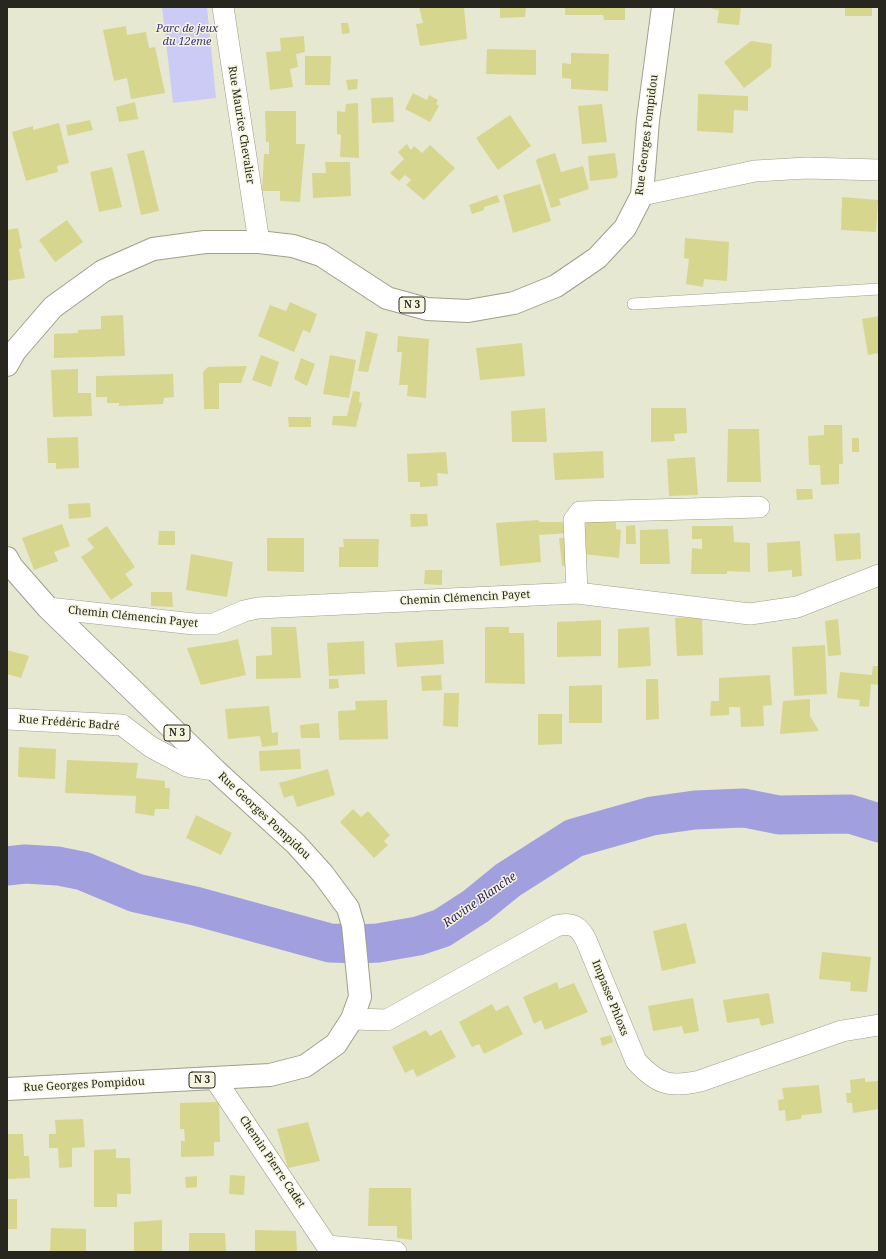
<!DOCTYPE html>
<meta charset="utf-8">
<style>
body{margin:0}
#map{position:relative;width:886px;height:1259px;overflow:hidden;background:#e7e8d2;font-family:"Noto Serif",serif}
canvas{display:block}
.frame{position:absolute;inset:0;border:8px solid #27271f;pointer-events:none}
</style>
<div id="map">
<canvas width="886" height="1259"></canvas>
<div class="frame"></div>
</div>
<script>
const ctx = document.querySelector('canvas').getContext('2d');
ctx.lineJoin = 'round';
function fill(path, color) { ctx.fillStyle = color; ctx.fill(path, 'evenodd'); }
function trace(path, color, width, dash) { ctx.strokeStyle = color; ctx.lineWidth = width; ctx.lineCap = dash ? 'butt' : 'round'; ctx.setLineDash(dash || []); ctx.stroke(path); }
function drawText(font, color, halo, rows, align = 'center') {
  ctx.font = font + ' "Noto Serif",serif'; ctx.lineWidth = 3; ctx.setLineDash([]); ctx.textBaseline = 'middle'; ctx.strokeStyle = halo; ctx.fillStyle = color; for (const [text, x, y, turn = 0] of rows) {
    ctx.save(); ctx.translate(x, y); ctx.rotate((+turn || 0) * Math.PI / 180); ctx.textAlign = isNaN(turn) ? turn : align; if (halo) ctx.strokeText(text, 0, 0); ctx.fillText(text, 0, 0); ctx.restore();
  }
}
fill(new Path2D(`
 M 162,7 L 207,7 L 216,98 L 173,103 Z`), '#cccbf5');
trace(new Path2D(`
 M 7,866 L 25,864 L 58,866 L 83,871 L 136,893 L 195,906 L 330,943 L 359,944 L 378,943 L 418,936 L 442,928 L 476,906 L 508,880 L 574,838 L 652,816 L 695,810 L 744,808 L 779,815 L 850,814 L 879,823`), '#a29fdf', 39);
fill(new Path2D(`
 M 419,7 L 464,7 L 467,39 L 420,46 L 416,24 L 423,23 Z
 M 500,7 L 526,7 L 525,17 L 500,18 Z
 M 565,7 L 625,7 L 625,20 L 604,20 L 603,15 L 565,15 Z
 M 713,7 L 741,7 L 739,25 L 717,23 L 719,10 L 712,9 Z
 M 845,7 L 872,7 L 872,16 L 845,16 Z
 M 341,23 L 348,23 L 350,33 L 342,34 Z
 M 126,26 L 127,35 L 146,32 L 149,48 L 155,47 L 165,93 L 131,99 L 127,78 L 114,81 L 103,30 Z
 M 304,36 L 305,52 L 296,54 L 298,67 L 290,69 L 293,87 L 270,90 L 266,52 L 281,51 L 280,38 Z
 M 751,41 L 772,44 L 771,67 L 744,88 L 724,62 Z
 M 487,49 L 536,50 L 536,75 L 486,74 Z
 M 571,53 L 609,54 L 608,91 L 571,89 L 571,79 L 562,78 L 562,63 L 571,64 Z
 M 305,56 L 331,56 L 330,85 L 305,85 Z
 M 358,79 L 357,89 L 348,90 L 346,80 Z
 M 413,93 L 427,100 L 429,95 L 438,100 L 436,104 L 439,106 L 430,122 L 405,109 Z
 M 698,94 L 748,96 L 748,111 L 734,110 L 733,133 L 697,131 Z
 M 393,97 L 394,122 L 372,123 L 371,98 Z
 M 135,102 L 138,119 L 119,122 L 116,107 Z
 M 358,103 L 359,158 L 340,157 L 341,135 L 337,134 L 337,111 L 345,112 L 346,104 Z
 M 602,104 L 607,142 L 582,144 L 578,106 Z
 M 265,111 L 296,111 L 296,144 L 305,144 L 300,202 L 280,201 L 280,191 L 262,191 L 264,154 L 269,154 L 269,142 L 266,142 Z
 M 510,115 L 531,146 L 498,170 L 476,138 Z
 M 90,120 L 93,130 L 68,136 L 66,125 Z
 M 59,123 L 69,163 L 57,166 L 58,172 L 26,181 L 12,132 L 33,126 L 33,130 Z
 M 407,144 L 411,150 L 414,146 L 422,153 L 430,145 L 455,168 L 424,200 L 406,185 L 411,180 L 405,175 L 399,181 L 390,173 L 404,159 L 398,152 Z
 M 144,150 L 159,211 L 141,215 L 127,154 Z
 M 555,153 L 561,172 L 583,166 L 589,189 L 559,199 L 561,205 L 551,208 L 536,161 L 537,159 Z
 M 615,153 L 618,174 L 616,178 L 590,181 L 588,156 Z
 M 325,162 L 350,162 L 351,196 L 313,198 L 312,173 L 326,173 Z
 M 112,167 L 122,207 L 99,212 L 90,172 Z
 M 540,184 L 551,221 L 513,233 L 503,195 Z
 M 497,195 L 500,202 L 484,207 L 484,210 L 472,214 L 469,205 Z
 M 842,197 L 878,200 L 876,232 L 841,230 Z
 M 67,220 L 83,242 L 55,262 L 39,240 Z
 M 18,228 L 22,248 L 19,249 L 25,278 L 7,281 L 7,230 Z
 M 685,238 L 729,242 L 727,281 L 704,279 L 703,287 L 686,284 L 689,259 L 684,258 Z
 M 290,302 L 317,314 L 310,333 L 303,330 L 294,352 L 258,336 L 270,305 L 286,311 Z
 M 123,315 L 125,356 L 54,358 L 54,334 L 78,333 L 78,330 L 101,329 L 101,316 Z
 M 879,316 L 879,353 L 868,355 L 862,319 Z
 M 366,331 L 378,334 L 368,372 L 358,371 Z
 M 398,336 L 429,339 L 426,398 L 407,396 L 408,385 L 399,385 L 402,352 L 397,352 Z
 M 522,343 L 525,376 L 480,380 L 476,348 Z
 M 261,355 L 279,362 L 271,387 L 252,380 Z
 M 330,355 L 356,360 L 349,398 L 323,394 Z
 M 301,358 L 315,364 L 307,386 L 294,379 Z
 M 247,366 L 241,383 L 219,383 L 219,409 L 204,409 L 203,372 L 208,367 Z
 M 78,369 L 78,393 L 91,393 L 92,416 L 53,417 L 51,370 Z
 M 173,374 L 174,397 L 164,398 L 163,404 L 119,406 L 119,403 L 107,403 L 107,397 L 96,397 L 96,376 Z
 M 353,391 L 360,392 L 359,402 L 362,403 L 356,427 L 332,425 L 333,416 L 347,416 Z
 M 545,408 L 547,442 L 512,442 L 511,411 Z
 M 651,408 L 686,408 L 687,433 L 674,434 L 675,441 L 651,442 Z
 M 288,417 L 311,417 L 311,427 L 289,427 Z
 M 824,425 L 842,425 L 843,464 L 839,464 L 839,484 L 821,485 L 820,465 L 809,465 L 808,436 L 824,435 Z
 M 728,429 L 759,429 L 761,482 L 727,482 Z
 M 78,437 L 79,468 L 56,469 L 56,463 L 48,463 L 47,438 Z
 M 852,438 L 859,438 L 859,452 L 852,452 Z
 M 603,451 L 604,478 L 555,480 L 553,453 Z
 M 446,452 L 448,474 L 437,473 L 438,486 L 420,487 L 420,482 L 408,482 L 407,454 Z
 M 695,457 L 698,495 L 669,496 L 667,459 Z
 M 796,489 L 812,489 L 813,499 L 797,500 Z
 M 90,503 L 91,517 L 69,519 L 68,504 Z
 M 410,514 L 427,514 L 428,526 L 411,527 Z
 M 616,516 L 616,529 L 621,530 L 619,558 L 583,554 L 586,517 Z
 M 538,520 L 540,522 L 568,522 L 569,533 L 539,535 L 541,562 L 500,566 L 496,523 Z
 M 62,524 L 70,546 L 54,552 L 58,561 L 34,570 L 22,538 Z
 M 635,525 L 636,544 L 626,544 L 626,526 Z
 M 107,526 L 135,567 L 125,574 L 133,585 L 111,600 L 81,557 L 94,548 L 87,539 Z
 M 692,526 L 733,526 L 734,542 L 750,543 L 750,572 L 727,571 L 727,574 L 691,574 L 692,548 L 702,549 L 702,539 L 692,539 Z
 M 668,529 L 670,564 L 640,564 L 640,530 Z
 M 159,531 L 175,531 L 175,545 L 158,545 Z
 M 860,533 L 861,559 L 836,561 L 834,534 Z
 M 267,538 L 304,538 L 304,572 L 267,571 Z
 M 559,538 L 570,538 L 572,566 L 562,566 Z
 M 343,539 L 379,539 L 378,567 L 339,567 L 339,547 L 344,547 Z
 M 800,541 L 802,576 L 792,577 L 792,570 L 768,572 L 767,543 Z
 M 191,554 L 233,562 L 227,597 L 186,590 Z
 M 425,570 L 442,570 L 442,585 L 424,584 Z
 M 151,592 L 172,592 L 173,607 L 151,606 Z
 M 702,617 L 703,655 L 677,656 L 675,618 Z
 M 838,619 L 841,655 L 828,656 L 825,621 Z
 M 601,620 L 601,656 L 557,657 L 557,622 Z
 M 271,627 L 296,627 L 301,678 L 256,679 L 256,656 L 272,655 Z
 M 485,627 L 509,627 L 509,633 L 524,633 L 525,684 L 485,683 Z
 M 649,627 L 651,666 L 618,668 L 618,629 Z
 M 238,639 L 246,675 L 201,685 L 187,648 L 226,642 Z
 M 443,640 L 444,664 L 397,667 L 395,643 Z
 M 364,641 L 365,674 L 329,676 L 327,643 Z
 M 825,645 L 827,694 L 794,696 L 792,647 Z
 M 7,650 L 29,656 L 21,678 L 7,674 Z
 M 873,666 L 879,666 L 879,685 L 871,684 L 869,707 L 859,706 L 860,700 L 837,698 L 840,672 L 872,675 Z
 M 441,675 L 442,690 L 422,691 L 421,676 Z
 M 770,675 L 772,705 L 763,706 L 764,726 L 741,727 L 740,707 L 729,707 L 729,715 L 710,716 L 711,701 L 719,701 L 719,678 Z
 M 329,679 L 338,679 L 339,688 L 329,689 Z
 M 646,679 L 658,679 L 659,719 L 646,720 Z
 M 602,685 L 602,723 L 569,723 L 569,686 Z
 M 444,693 L 459,693 L 458,727 L 443,726 Z
 M 810,699 L 810,716 L 819,731 L 780,734 L 783,701 Z
 M 387,700 L 388,739 L 339,740 L 338,711 L 356,710 L 355,701 Z
 M 269,706 L 272,733 L 278,732 L 278,745 L 262,747 L 260,736 L 228,739 L 225,709 Z
 M 538,714 L 562,714 L 562,744 L 538,745 Z
 M 319,723 L 320,738 L 301,738 L 300,725 Z
 M 19,747 L 56,749 L 55,779 L 18,777 Z
 M 300,749 L 301,769 L 260,771 L 259,751 Z
 M 67,760 L 138,763 L 136,778 L 165,781 L 165,788 L 170,788 L 169,809 L 155,809 L 154,816 L 135,813 L 136,796 L 65,793 Z
 M 328,769 L 335,795 L 297,807 L 293,795 L 284,798 L 279,783 Z
 M 353,809 L 361,817 L 368,811 L 390,835 L 384,841 L 388,845 L 374,858 L 340,822 Z
 M 196,815 L 232,833 L 221,855 L 186,838 Z
 M 686,923 L 696,963 L 662,971 L 653,931 Z
 M 822,952 L 871,957 L 867,992 L 850,991 L 851,982 L 819,979 Z
 M 557,982 L 559,989 L 574,983 L 588,1012 L 545,1030 L 541,1020 L 534,1024 L 523,997 Z
 M 769,993 L 774,1023 L 761,1026 L 759,1018 L 727,1023 L 723,1000 Z
 M 693,998 L 699,1031 L 684,1034 L 682,1026 L 653,1031 L 648,1006 Z
 M 492,1004 L 496,1011 L 508,1005 L 523,1034 L 484,1054 L 479,1044 L 472,1047 L 459,1022 Z
 M 426,1030 L 430,1036 L 441,1030 L 456,1057 L 417,1077 L 413,1069 L 405,1073 L 392,1047 Z
 M 611,1035 L 613,1042 L 602,1046 L 600,1038 Z
 M 865,1078 L 865,1082 L 879,1081 L 879,1109 L 853,1113 L 852,1103 L 847,1103 L 846,1093 L 851,1093 L 850,1080 Z
 M 819,1085 L 822,1113 L 802,1115 L 801,1119 L 786,1121 L 785,1110 L 779,1111 L 778,1100 L 784,1099 L 782,1088 Z
 M 219,1102 L 220,1142 L 214,1142 L 214,1156 L 181,1157 L 181,1141 L 185,1141 L 184,1129 L 180,1129 L 180,1103 Z
 M 83,1119 L 85,1147 L 72,1148 L 72,1167 L 59,1168 L 58,1148 L 49,1148 L 49,1134 L 56,1134 L 55,1120 Z
 M 308,1122 L 320,1161 L 288,1168 L 277,1129 Z
 M 7,1134 L 23,1134 L 24,1156 L 29,1156 L 30,1178 L 7,1179 Z
 M 116,1149 L 116,1158 L 130,1158 L 131,1194 L 117,1194 L 117,1207 L 94,1207 L 94,1150 Z
 M 230,1175 L 245,1176 L 244,1195 L 229,1194 Z
 M 197,1176 L 197,1187 L 186,1188 L 185,1177 Z
 M 369,1188 L 411,1188 L 412,1240 L 397,1238 L 397,1226 L 368,1226 Z
 M 7,1199 L 17,1199 L 17,1229 L 7,1229 Z
 M 162,1220 L 162,1252 L 134,1252 L 134,1222 Z
 M 51,1228 L 86,1229 L 86,1252 L 50,1252 Z
 M 255,1230 L 296,1231 L 297,1252 L 255,1252 Z
 M 189,1233 L 225,1233 L 226,1252 L 189,1252 Z`), '#d7d68e');
const service = new Path2D(`
 M 633,304 L 879,289`);
const minor = new Path2D(`
 M 223,7 L 259,242
 M 642,195 L 755,171 L 807,168 L 879,170
 M 577,593 L 574,520 L 580,512 L 759,507
 M 48,608 L 194,624 L 214,624 L 244,611 L 258,608 L 577,593 L 750,614 L 797,607 L 879,575
 M 7,719 L 122,725 L 151,747 L 187,766 L 215,770
 M 352,1019 L 387,1020 L 556,926 C 572,922 579,926 586,940 L 636,1061 C 657,1084 669,1088 700,1081 L 842,1031 L 879,1025
 M 215,1079 L 331,1252
 M 327,1246 L 396,1252`);
const primary = new Path2D(`
 M 7,365 L 15,351 L 53,307 L 103,271 L 153,249 L 205,242 L 259,242 L 293,246 L 321,255 L 387,298 L 427,309 L 468,311 L 514,303 L 556,286 L 597,258 L 625,228 L 642,195 L 648,120 L 663,7
 M 7,558 L 12,567 L 48,608 L 215,770 L 296,844 L 323,874 L 348,908 L 353,925 L 360,997 L 352,1019 L 336,1044 L 305,1066 L 270,1075 L 7,1089`);
trace(service, '#9f9f8b', 12);
trace(minor, '#9f9f8b', 22);
trace(primary, '#9f9f8b', 24);
trace(service, '#fff', 11);
trace(minor, '#fff', 21);
trace(primary, '#fff', 22);
for (const [x, y, w] of [
 [412,305,26],
 [177,733,26],
 [202,1080,26]
]) { const box = new Path2D(); box.roundRect(x - w / 2, y - 8, w, 16, 3); ctx.fillStyle = '#f5f5df'; ctx.fill(box); trace(box, '#27271f', 1); }
drawText('bold 10px', '#27271f', null, [
 ["N 3",412,305],
 ["N 3",177,733],
 ["N 3",202,1080]
]);
drawText('italic 11px', '#40337f', '#f5f5df', [
 ["Parc de jeux",187,29],
 ["du 12eme",187,42]
]);
drawText('11px', '#27271f', '#f5f5df', [
 ["Rue Maurice Chevalier",241,125,81],
 ["Rue Georges Pompidou",647,135,-83],
 ["Chemin Clémencin Payet",465,598,-3],
 ["Chemin Clémencin Payet",133,617,6],
 ["Rue Frédéric Badré",69,723,4],
 ["Rue Georges Pompidou",264,816,43],
 ["Impasse Phloxs",610,998,68],
 ["Rue Georges Pompidou",84,1085,-3],
 ["Chemin Pierre Cadet",272,1162,56]
]);
drawText('italic 12px', '#31226c', '#f5f5df', [
 ["Ravine Blanche",480,900,-35]
]);
</script>
